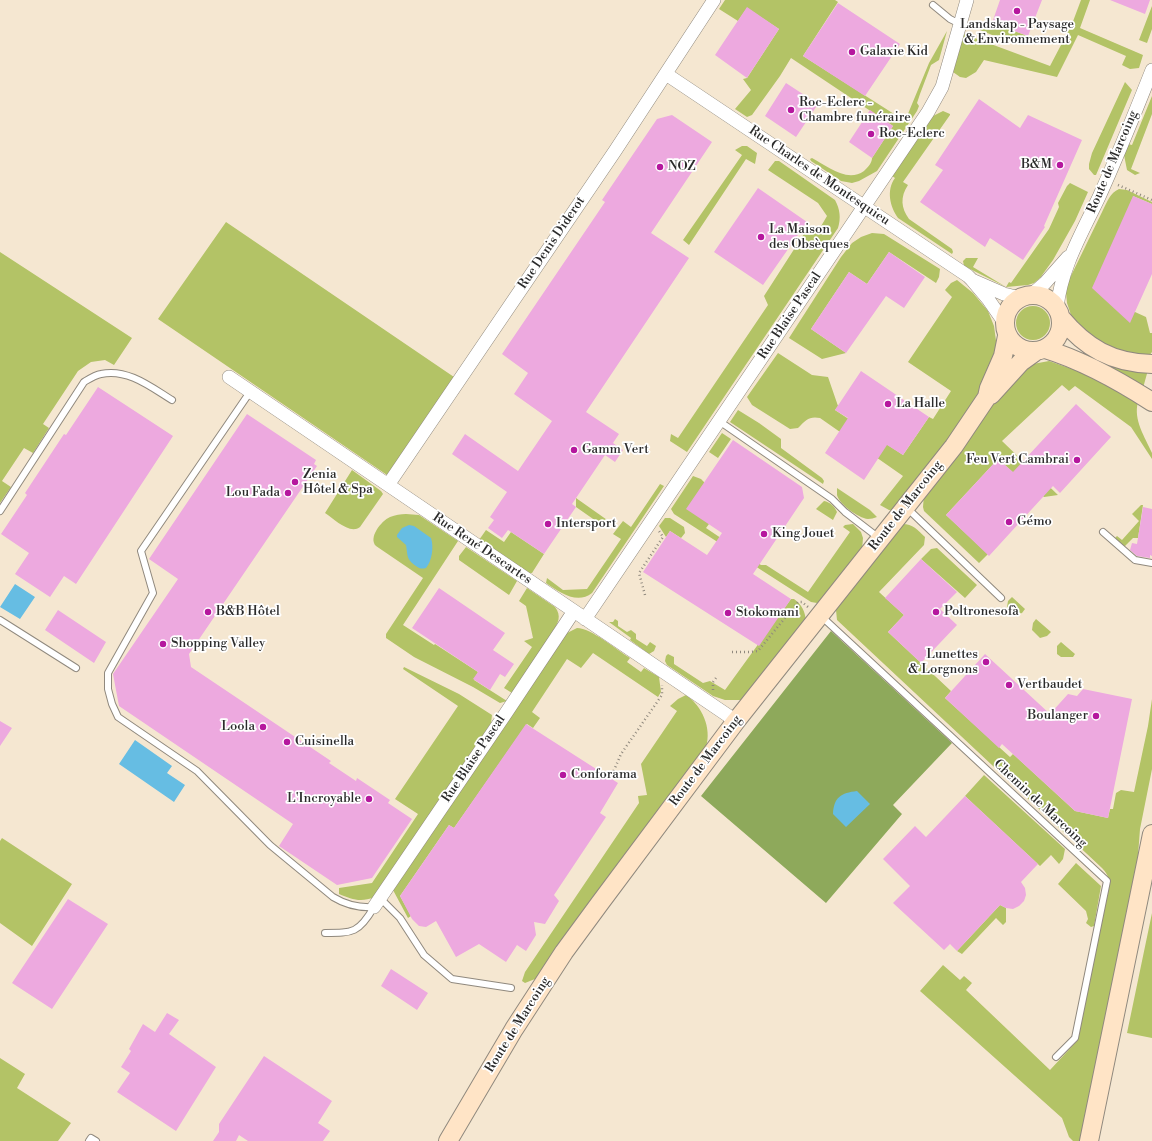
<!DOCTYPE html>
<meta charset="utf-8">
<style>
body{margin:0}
canvas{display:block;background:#f5e7d1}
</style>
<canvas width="1152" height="1141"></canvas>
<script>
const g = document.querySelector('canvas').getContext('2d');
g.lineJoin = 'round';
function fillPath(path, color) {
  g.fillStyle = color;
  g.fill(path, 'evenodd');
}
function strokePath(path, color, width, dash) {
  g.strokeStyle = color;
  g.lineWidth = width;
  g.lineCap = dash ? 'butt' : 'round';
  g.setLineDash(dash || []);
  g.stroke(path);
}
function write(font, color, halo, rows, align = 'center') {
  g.font = font + ' "Libre Bodoni",serif';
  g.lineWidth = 3.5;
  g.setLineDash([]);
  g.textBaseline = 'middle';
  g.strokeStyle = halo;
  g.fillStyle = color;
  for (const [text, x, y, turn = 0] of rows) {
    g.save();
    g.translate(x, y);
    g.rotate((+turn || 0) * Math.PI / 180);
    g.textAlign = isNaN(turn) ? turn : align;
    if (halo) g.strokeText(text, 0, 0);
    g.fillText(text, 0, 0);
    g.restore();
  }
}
const green = new Path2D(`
 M725,0H835L838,2L803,56L905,121L929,63L947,31L939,60L931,65L920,94L917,103L919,106L917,111L877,171L859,181L852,183L841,181L811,161L810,159L812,158C827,166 847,183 864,171C868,167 872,163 872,158L893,126L791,58L780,76L752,115L747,117L735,109L751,90L743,79L747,78L779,29L747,8L738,21L719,9Z
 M1081,0H1090L1080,28L1143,55L1139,68L1130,69L1122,65L1126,56L1078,35L1057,77L984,60L976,72L966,78L960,77L953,72L964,34L1050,66L1072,24Z
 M1152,6V29L1147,43L1139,40Z
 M992,23L1028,36L1021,43L1014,44L980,30L979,28Z
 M1125,82L1132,90L1096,175H1094L1089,169V164L1092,153Z
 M1152,96V114L1131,169L1140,173L1135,175L1127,170L1124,155L1128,144L1132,145Z
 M943,111L950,114V115L903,182L908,185C900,197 901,208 909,219L952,249L953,252L952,254L898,218C890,207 886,190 895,178L892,176L933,116Z
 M742,146H747L757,153L755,164L746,159L689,245L683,240L742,155L735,150Z
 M775,161H779L835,200C840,209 841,218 838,228L687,452L670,441L671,434L678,438L768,305L764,296L809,226L817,233L827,216L818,203L768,170Z
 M1070,183L1088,192L1075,221L1053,260L1040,278L1034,283L1028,285L1006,287L964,266L963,261L966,258H978L973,267L1006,287L1009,282L1011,283L1049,229L1059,207L1058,203L1067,186Z
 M1119,189L1127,190L1152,202V204L1133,196L1135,312L1146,317L1150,333H1152V352L1149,356L1124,353L1103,347L1086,334L1072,318L1067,303L1066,293L1067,284L1103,210C1107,202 1110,193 1119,189Z
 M226,222L454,377L387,475L158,319Z
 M872,233L884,234L940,269L939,277L936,283L889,252L867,284L849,272L811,329L846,353L822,359L789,338L841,257L852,243L861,237Z
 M0,252L132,338L114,365L105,360L91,362L78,371L43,424L49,428L33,453L24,448L2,481L11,487L0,503Z
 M957,280L973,293L988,311L994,326L997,348L980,396L952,438L894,511L889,510L880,505L903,476L820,418C809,416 806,420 798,428L790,429L752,405L747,397L778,353L812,375L828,377L838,406L835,410L903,455L929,417L933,419L951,391L908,362L952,297L945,290L951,283Z
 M1016 323a17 17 0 1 1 34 0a17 17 0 1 1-34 0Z
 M1090,352L1148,370L1143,388L1087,357Z
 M1049,361L1072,369L1073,366L1138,402C1133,420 1145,437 1152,453V459L1131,427L1075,386L1069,391L1062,385L1002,441L1058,495L1044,497L1037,491L1035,492L998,459L946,515L988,554L979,563L924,511L923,507L924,495L991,406L1014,379L1033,364Z
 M738,410L759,423L781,439V448L822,478L824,481L823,484L730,422Z
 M722,433L731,439L718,458L709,452Z
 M352,470L381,491L383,494L360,527C350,535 334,519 325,513Z
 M693,476L701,479L704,482L709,524L706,528L761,565H766L808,592L850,532L843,527L845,525L853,524L861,532L863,538L862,550L821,601L817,603L811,602L674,514L671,509Z
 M660,484L664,486L592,593C577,605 559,592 546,583L547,578L563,590L587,589L621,539L613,534L623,521L631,527Z
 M837,488L870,510L877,517C874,518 871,519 868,519C858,518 839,504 837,495C837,493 837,490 837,488Z
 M576,498L610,522L606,528L576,507Z
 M824,501C830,502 835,507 837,512L833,520L816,509Z
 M1141,505H1143L1138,538H1133L1124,547L1115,538L1117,536L1122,540L1139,521L1132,514Z
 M406,514L419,515L458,541L403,625L434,645L435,644L478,672L474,680L507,701L500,703L473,687L414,657L386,638V634L423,578L376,546C368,538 381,521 390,517C395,515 401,514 406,514Z
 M665,518H670L684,527L685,533L681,538L670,531L666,537L659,526Z
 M900,524C912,523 917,529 925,537L924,545L879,592L904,615L888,632L951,691L945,698L1010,757L1013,754L1075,811L1108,818L1110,809H1113L1116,793L1121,790L1134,792L1148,726L1152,699V769L1140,829L1137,869L1080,1141H1073L1069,1137L1062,1118L920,991L943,965L960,980L964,976L972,983L966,990L1050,1070L1077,1041L1108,893C1110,883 1110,876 1102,868L837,620L836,610L838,603Z
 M486,530L504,542L511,532L544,554L532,573H529L479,540Z
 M466,547L517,581L509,595L459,560V556Z
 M937,548L977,585L965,598L921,559L931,549Z
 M527,588L555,607C562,616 558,623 553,631L512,693L504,688L532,647L524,641L533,638L526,606L519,601Z
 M1012,597L1025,609L1022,613L1015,615L1007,607L1008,601Z
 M791,599H794C802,605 805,611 806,621L743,700H725L713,696L667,665L665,661L666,656L668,654L674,657V664L703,683L710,681L725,690Z
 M615,619L618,621V626L627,632L631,630L636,634V639L647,646L650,642L656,646L654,651L649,654L630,640L631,638L609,622H613Z
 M1036,619L1051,632L1047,636L1040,638L1032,630L1033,623Z
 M577,628C591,628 617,650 630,658L627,662L641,672L644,668L659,677L661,692L658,697L593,653L581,668L567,659L532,712L540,718L533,728L527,724L454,828L449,825L400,896L411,916L408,918L393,890L563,639L567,633Z
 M1061,642L1075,654L1073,657H1061L1057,654V646Z
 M404,667L459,694L492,715L491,723L374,897C361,903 351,899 339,894V888L372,883L418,814L395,799L458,706L403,669Z
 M686,695C702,706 712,728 706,747L540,974L535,979L525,983L522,981L525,972L639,803L638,796L647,795L641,764L677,711L670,706L678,699Z
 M984,775L1065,849L1063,859L1059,864L1051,855L1040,866L965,796Z
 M2,838L72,884L32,946L0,923V841Z
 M1076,863L1101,886L1094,926L1091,927L1086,923L1088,919L1086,911L1058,884Z
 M1000,905L1006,908V922L1003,925L996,918L962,954L957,951Z
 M1152,913V1038L1127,1033Z
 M0,1058L25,1074L17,1088L71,1123L58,1141H0Z`);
const forest = new Path2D(`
 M831,631L952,743L893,805L902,814L826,903L701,796Z`);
const water = new Path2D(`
 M409,525L414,526L431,538C434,547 432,561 426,568C422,569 420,569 416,566C406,559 408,556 406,545L397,537V535L402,528Z
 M15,584L35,597L20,619L0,607Z
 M135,740L172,766L167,773L185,785L174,802L119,764Z
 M857,791L870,804L846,827L833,814C834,797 841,793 857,791Z`);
const building = new Path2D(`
 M1000,0H1042L1028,36L992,23Z
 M1110,0H1150L1145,14Z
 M838,3L900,44L865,96L803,56Z
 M747,7L779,29L747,78L715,55Z
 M786,83L818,104L796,137L765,116Z
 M979,99L1020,128L1028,115L1082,140L1044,226L1045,227L1023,260L990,238L985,247L920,202L943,170L935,165Z
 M870,110L893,126L872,158L849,142Z
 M672,115L712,142L651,233L689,258L586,412L619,434L613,443L623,450L615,462L605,455L572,504L576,507L544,554L508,530L502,538L488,528L494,520L490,517L507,492L452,454L465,434L518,471L552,421L514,394L528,373L502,354L605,202L602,200L657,119Z
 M758,188L807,222L763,285L714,252Z
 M1133,196L1152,204V274L1130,323L1092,288Z
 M889,252L925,277L904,308L886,296L846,353L811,329L849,272L867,284Z
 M861,371L929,417L903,455L887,445L864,480L825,453L848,418L835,410Z
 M98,387L173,436L76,584L64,576L50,597L15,574L29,553L1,534L27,495L25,493L64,434L66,435Z
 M1076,404L1111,437L1060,493L1053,486L989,556L946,515L998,459L1013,472Z
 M247,414L316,460L314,464L317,466L189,654L191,667L331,761L329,763L356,781L357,778L390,800L388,803L412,819L372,878L337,885L279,846L293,824L119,706L113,674L178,579L149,559Z
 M733,440L802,487L804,498L753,574L791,599L759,646L643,572L670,531L707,555L722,533L686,509Z
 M1143,507L1152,509V556L1150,555V558L1137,556L1130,550L1132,543L1137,544Z
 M921,559L957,592L940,609L957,625L921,663L888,632L904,615L885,598Z
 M439,588L505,633L493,650L514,664L505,677L500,674L490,690L473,679L478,672L412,628Z
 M58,610L106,642L94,663L45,630Z
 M985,654L1050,714L1068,694L1077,696L1083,689L1132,699L1108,818L1075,811L1002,744L999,748L945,698Z
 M0,721L12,728L0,746Z
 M526,724L618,783L600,813L606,817L554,895L559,901L545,924L534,922L536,935L526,951L517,945L506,962L479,944L456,957L436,921L426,927L419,926L412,919L400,896L449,825L454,828Z
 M965,796L1038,864L1021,882L1025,888L1026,895L1024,901L1019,906L1013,909L1006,908L1000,905L957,951L950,944L944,950L893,903L910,886L883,859L915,826L926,837Z
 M68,899L108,924L52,1009L12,983Z
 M391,969L428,993L417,1010L381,986Z
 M167,1013L179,1020L169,1034L216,1067L176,1131L117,1092L130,1073L121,1067L131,1051L129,1049L143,1024L155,1032Z
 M264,1056L332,1101L318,1123L330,1131L323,1141H248L239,1135L236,1141H213L219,1132V1124Z`);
const path = new Path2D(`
 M1118,185L1152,200
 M645,595L639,573L663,537L659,531
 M732,652H750L758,651L798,602H802L808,607
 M713,690V682L716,678
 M610,778L615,768L621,754L662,695V685`);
const lane = new Path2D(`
 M933,5L950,19L960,24
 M250,392L141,551L153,593L108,673V689L112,704L118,717L197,771L270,845L333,897C346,905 358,908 374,907
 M719,421L832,499L845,512L879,538
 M907,508L1001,598
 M0,511L84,382C89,379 95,375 101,374C127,368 151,387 172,400
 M1103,532L1135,560L1152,563
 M821,616L1107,881L1075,1038L1056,1057
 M0,620L76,668
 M380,898L400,918L424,955L452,979L511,988
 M325,933C353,933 359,933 374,907
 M89,1141L91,1138L96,1141`);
const street = new Path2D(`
 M666,74L968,276L972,280L988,299L1004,322
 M974,281L1004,294L1020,298
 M1031,295L1045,283L1068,257
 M1057,308C1061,268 1082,233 1099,197C1118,155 1135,113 1152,70
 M229,377L736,721
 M388,485L615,151L714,0
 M585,619L928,112L942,87L967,0
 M374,907L506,713L574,611`);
const secondary = new Path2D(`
 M1005 323a28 28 0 1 1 56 0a28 28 0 1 1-56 0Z
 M1061,318C1086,348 1112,363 1152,364
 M1045,349C1084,361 1118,380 1152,402
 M991,395L1021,362L1035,352
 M448,1141L514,1029L564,952L600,903L736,721L954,446L987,397L989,388L1003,356L1007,336
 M1089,1141L1152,834`);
const markers = [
 [1017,11,4,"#b5179e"],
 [852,52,4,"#b5179e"],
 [791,110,4,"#b5179e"],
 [871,134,4,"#b5179e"],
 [1060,165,4,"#b5179e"],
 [660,167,4,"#b5179e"],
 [761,237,4,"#b5179e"],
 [888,404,4,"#b5179e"],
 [574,450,4,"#b5179e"],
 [1077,460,4,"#b5179e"],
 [295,482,4,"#b5179e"],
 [288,493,4,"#b5179e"],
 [1009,522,4,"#b5179e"],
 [548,524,4,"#b5179e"],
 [764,534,4,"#b5179e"],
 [208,612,4,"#b5179e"],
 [936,612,4,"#b5179e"],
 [728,613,4,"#b5179e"],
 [163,644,4,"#b5179e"],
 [986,662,4,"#b5179e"],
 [1009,685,4,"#b5179e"],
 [1096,716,4,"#b5179e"],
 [263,727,4,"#b5179e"],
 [287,742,4,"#b5179e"],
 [563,775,4,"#b5179e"],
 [369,799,4,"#b5179e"]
];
const poiNames = [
 ["Landskap - Paysage",1017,25,"center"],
 ["& Environnement",1017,40,"center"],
 ["Galaxie Kid",860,52],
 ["Roc-Eclerc -",799,103],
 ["Chambre funéraire",799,118],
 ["Roc-Eclerc",879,134],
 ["B&M",1052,165,"right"],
 ["NOZ",668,167],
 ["La Maison",769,230],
 ["des Obsèques",769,245],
 ["La Halle",896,404],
 ["Gamm Vert",582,450],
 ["Feu Vert Cambrai",1069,460,"right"],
 ["Zenia",303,475],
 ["Hôtel & Spa",303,490],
 ["Lou Fada",280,493,"right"],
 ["Gémo",1017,522],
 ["Intersport",556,524],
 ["King Jouet",772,534],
 ["B&B Hôtel",216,612],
 ["Poltronesofà",944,612],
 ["Stokomani",736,613],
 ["Shopping Valley",171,644],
 ["Lunettes",978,655,"right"],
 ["& Lorgnons",978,670,"right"],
 ["Vertbaudet",1017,685],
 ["Boulanger",1088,716,"right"],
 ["Loola",255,727,"right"],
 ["Cuisinella",295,742],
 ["Conforama",571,775],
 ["L'Incroyable",361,799,"right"]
];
const streetNames = [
 ["Route de Marcoing",1113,162,-67],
 ["Rue Charles de Montesquieu",819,176,34],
 ["Rue Denis Diderot",552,243,-56],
 ["Rue Blaise Pascal",790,316,-56],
 ["Route de Marcoing",906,506,-52],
 ["Rue René Descartes",482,549,34],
 ["Rue Blaise Pascal",474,759,-56],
 ["Route de Marcoing",706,761,-53],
 ["Chemin de Marcoing",1040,804,43],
 ["Route de Marcoing",518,1025,-58]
];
fillPath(green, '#b3c366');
fillPath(forest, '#8ea95b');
fillPath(water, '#66bde3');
fillPath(building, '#eda9df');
strokePath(lane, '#90897e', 8);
strokePath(street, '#90897e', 14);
strokePath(secondary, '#90897e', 20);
strokePath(path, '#90897e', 2.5, [1, 3]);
strokePath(lane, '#fff', 6);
strokePath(street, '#fff', 13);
strokePath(secondary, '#ffe4c6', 18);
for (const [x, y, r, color] of markers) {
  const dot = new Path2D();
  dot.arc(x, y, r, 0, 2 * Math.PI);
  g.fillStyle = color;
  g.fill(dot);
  strokePath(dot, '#fff', 1.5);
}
write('13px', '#2b2b2b', '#fff', poiNames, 'left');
write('13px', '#2b2b2b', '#fff', streetNames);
</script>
